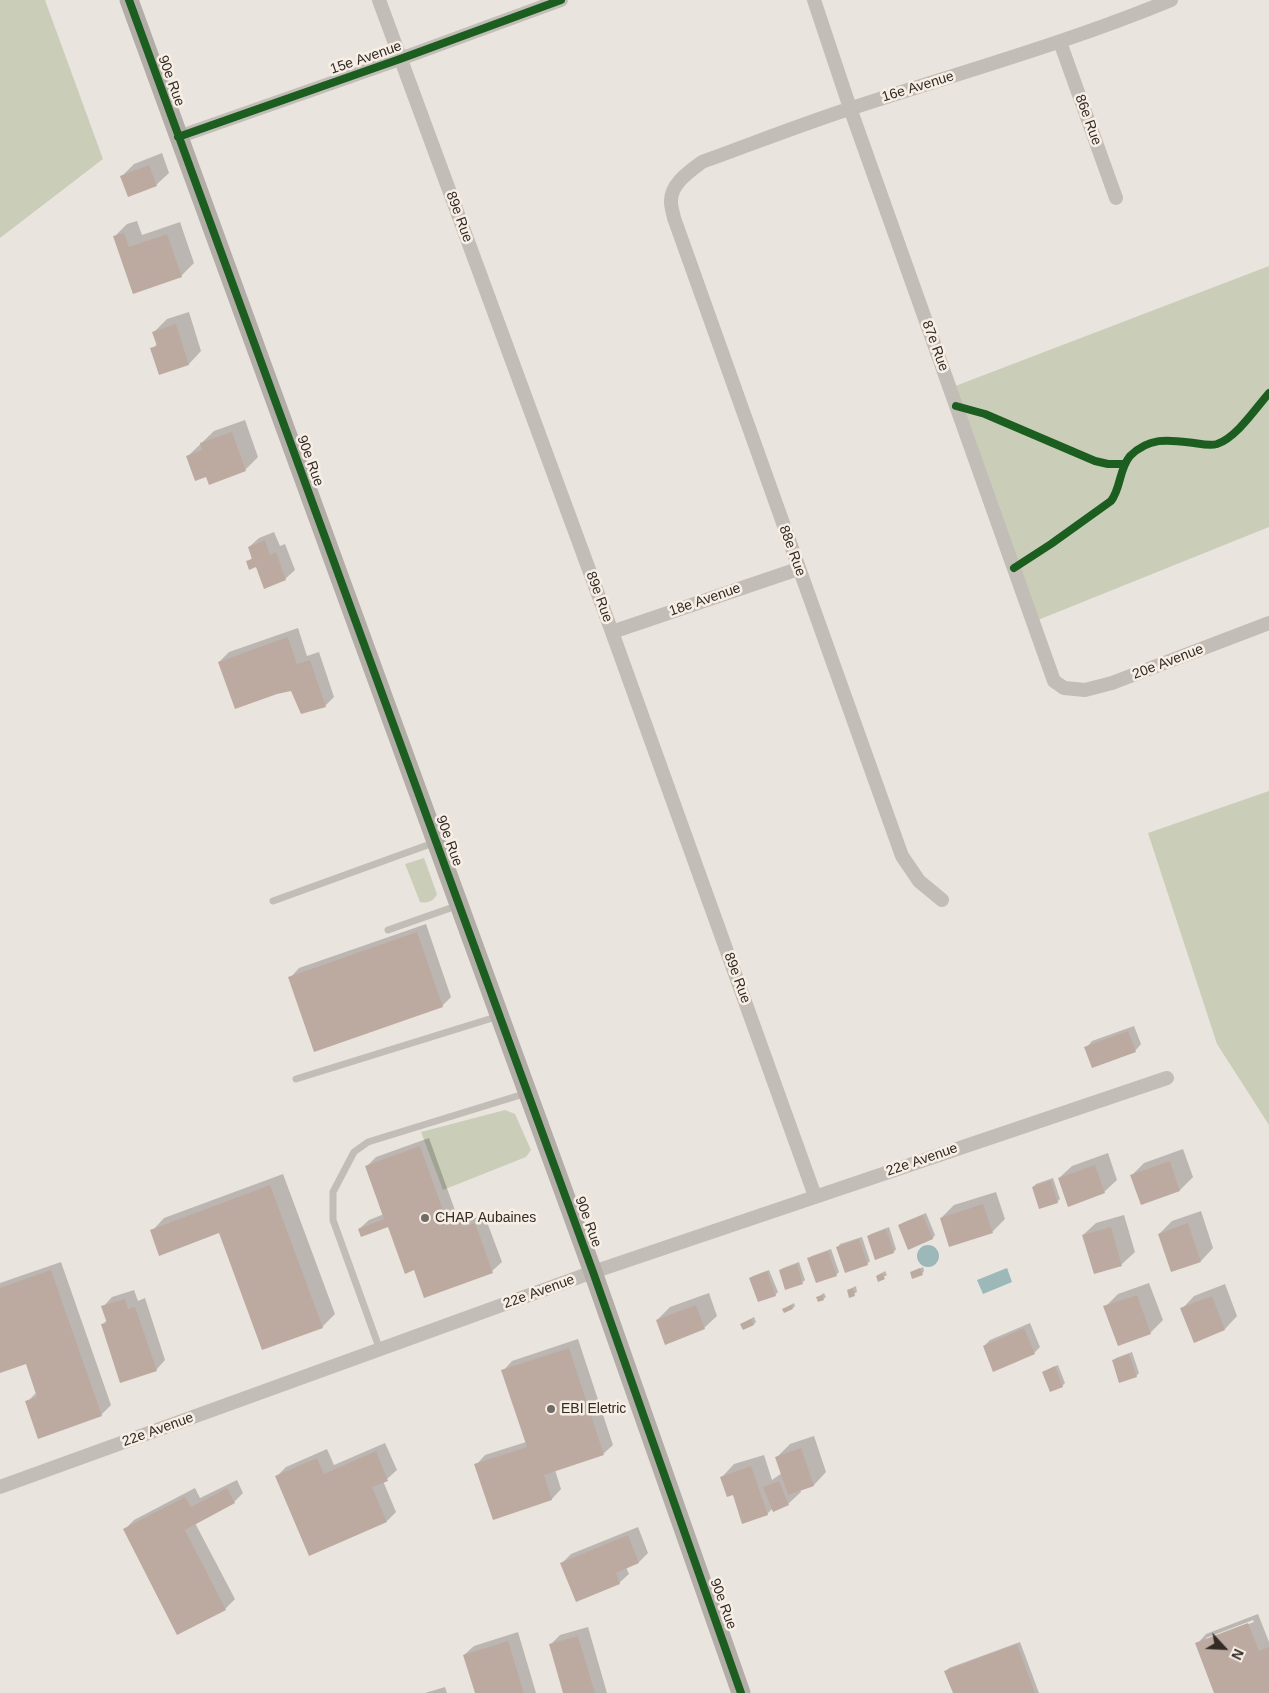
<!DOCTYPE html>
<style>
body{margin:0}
#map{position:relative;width:1269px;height:1693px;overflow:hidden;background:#eae4de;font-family:Helvetica,sans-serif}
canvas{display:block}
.north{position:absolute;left:1199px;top:1623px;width:50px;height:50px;-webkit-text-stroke:4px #f7efe5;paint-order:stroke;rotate:115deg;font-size:14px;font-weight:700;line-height:20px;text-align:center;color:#322b26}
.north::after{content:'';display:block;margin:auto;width:18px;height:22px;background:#322b26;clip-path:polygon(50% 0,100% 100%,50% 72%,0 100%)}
</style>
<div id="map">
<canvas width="1269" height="1693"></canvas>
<div class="north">N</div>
</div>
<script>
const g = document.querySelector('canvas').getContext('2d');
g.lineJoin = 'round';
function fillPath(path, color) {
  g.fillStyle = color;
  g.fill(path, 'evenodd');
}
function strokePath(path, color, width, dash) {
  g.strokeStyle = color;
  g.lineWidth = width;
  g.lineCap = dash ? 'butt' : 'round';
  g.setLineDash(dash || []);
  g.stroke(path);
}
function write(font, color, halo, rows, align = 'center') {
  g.font = font + ' Helvetica,sans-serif';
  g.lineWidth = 5;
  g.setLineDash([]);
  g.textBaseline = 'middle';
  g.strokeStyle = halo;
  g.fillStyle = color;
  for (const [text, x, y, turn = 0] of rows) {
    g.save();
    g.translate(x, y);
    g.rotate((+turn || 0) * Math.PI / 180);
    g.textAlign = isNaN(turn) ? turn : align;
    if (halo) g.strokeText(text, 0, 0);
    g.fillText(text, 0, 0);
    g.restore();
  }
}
const green = new Path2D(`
 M0,0H45L103,159L0,238Z
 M1269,266V527L1033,622L950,388Z
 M1269,791V1125L1217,1044L1148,833Z
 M424,858L437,894C434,901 427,904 420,902L405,864Z
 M505,1110L515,1114L531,1150L526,1157L443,1190L421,1132Z`);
const water = new Path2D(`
 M917 1256a11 11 0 1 1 22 0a11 11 0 1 1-22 0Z
 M1007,1268L1012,1282L983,1294L977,1280Z`);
const shadow = new Path2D(`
 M162,153L169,173L156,185L122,176L134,164Z
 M137,221L142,235L180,222L194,263L181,276L133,293L114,237L127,224Z
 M189,312L201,351L189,364L160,373L152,349L158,343L154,332L167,319Z
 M245,420L258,457L245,470L188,456L214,431Z
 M274,532L280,546L285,544L295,570L285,579L248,562L253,557L249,547L259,538Z
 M298,628L307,656L319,652L334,697L325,706L292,690L219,662L229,652Z
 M426,924L451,997L442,1006L290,978L299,968Z
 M1134,1026L1141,1044L1135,1051L1086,1048L1092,1041Z
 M429,1138L457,1216L470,1211L473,1219L484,1214L502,1262L492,1271L415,1268L389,1226L359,1229L369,1220L384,1214L366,1167L376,1157Z
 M1183,1149L1193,1177L1180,1190L1141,1203L1132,1175L1144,1163Z
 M1108,1153L1117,1180L1104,1192L1059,1178L1072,1166Z
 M283,1174L335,1314L322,1327L220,1232L152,1231L164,1218Z
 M1053,1178L1060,1199L1057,1202L1033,1187L1036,1184Z
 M996,1192L1005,1219L992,1232L941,1218L954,1205Z
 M1201,1211L1213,1248L1201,1261L1172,1271L1159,1234L1172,1221Z
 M926,1213L935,1235L933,1238L909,1248L899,1226L902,1223Z
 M1124,1215L1135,1252L1122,1264L1094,1273L1083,1235L1096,1223Z
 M889,1227L896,1249L894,1252L868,1236L871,1234Z
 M862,1237L870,1261L867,1264L838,1247L840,1244Z
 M831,1249L839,1272L836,1275L809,1258L812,1256Z
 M61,1262L111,1405L101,1415L27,1402L37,1392L26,1363L0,1372V1283Z
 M799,1262L805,1280L803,1282L780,1270L783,1268Z
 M923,1267L924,1271L922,1274L911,1273Z
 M769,1270L778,1292L775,1295L750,1278L753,1276Z
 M885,1271L887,1275L879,1280L877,1276Z
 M1149,1283L1163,1320L1150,1333L1105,1307L1118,1294Z
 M1225,1284L1237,1316L1225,1329L1194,1341L1182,1309L1194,1296Z
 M856,1286L857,1292L850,1296L848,1290Z
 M134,1290L138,1301L145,1298L165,1360L156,1370L102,1325L107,1320L103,1307L112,1297Z
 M709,1293L717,1316L704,1328L657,1320L670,1307Z
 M824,1293L826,1297L823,1299L818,1297Z
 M794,1303L795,1306L793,1308L783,1309Z
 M754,1317L756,1322L754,1324H741Z
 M1030,1323L1040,1347L1034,1353L984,1346L990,1340Z
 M578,1339L613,1445L603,1454L555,1470L561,1489L552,1499L493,1518L476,1465L485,1455L526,1442L503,1371L512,1361Z
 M1132,1352L1139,1373L1136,1376L1113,1361L1116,1358Z
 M1058,1365L1065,1383L1062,1386L1043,1372Z
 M814,1436L826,1472L814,1485L800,1489L801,1492L788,1504L773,1508L767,1514L734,1494L722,1477L734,1464L764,1455L772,1480L782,1473L777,1457L790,1444Z
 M385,1443L397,1470L387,1479L383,1481L396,1512L387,1521L277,1476L286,1467L327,1449L334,1465Z
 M237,1480L243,1493L234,1502L195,1523L235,1599L225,1609L125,1529L134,1520L195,1488L200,1498Z
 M638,1527L648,1553L639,1562L626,1567L629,1574L619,1583L562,1563L571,1554Z
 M1258,1614L1269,1642V1693H1215L1197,1644L1206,1634ZM1253,1620L1254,1622L1206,1640V1638Z
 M588,1627L607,1693H565L550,1645L560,1635Z
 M518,1632L536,1693H476L464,1655L474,1646Z
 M1020,1642L1039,1693H954L946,1671L949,1668Z
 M445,1687L447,1693H425Z`);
const building = new Path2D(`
 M149,165L157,186L128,197L120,176Z
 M124,233L129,247L167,234L182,277L133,294L113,236Z
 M176,324L189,365L159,375L150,348L157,346L152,332Z
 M232,432L246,471L209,485L206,477L195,481L186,456L202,450L200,443Z
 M265,540L270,555L276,552L286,580L264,589L256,567L249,570L246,561L252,559L248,547Z
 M288,637L297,664L310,660L326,707L301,714L291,691L277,694L235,709L218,662Z
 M417,932L443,1007L314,1052L288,977Z
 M1128,1031L1136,1052L1092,1068L1084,1047Z
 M420,1146L448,1224L461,1220L463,1227L475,1223L493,1273L424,1298L414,1270L405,1274L388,1227L361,1237L358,1229L384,1219L365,1166Z
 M1170,1161L1180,1191L1141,1205L1130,1175Z
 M1095,1165L1105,1193L1068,1207L1058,1178Z
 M1051,1180L1058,1203L1039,1209L1032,1187Z
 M270,1185L323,1328L262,1350L219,1233L159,1256L150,1230Z
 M983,1204L993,1233L949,1247L940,1218Z
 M923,1215L933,1239L908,1250L898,1225Z
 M1188,1223L1201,1262L1171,1272L1158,1234Z
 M1111,1227L1122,1266L1094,1274L1082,1235Z
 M886,1229L894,1253L875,1260L867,1236Z
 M859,1239L868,1265L845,1273L836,1247Z
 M828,1251L837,1276L816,1283L807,1258Z
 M797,1264L803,1284L785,1290L779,1270Z
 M920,1268L923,1275L912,1279L910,1272Z
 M51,1270L102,1416L38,1439L25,1401L37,1397L26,1364L0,1373V1288Z
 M767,1271L776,1296L758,1302L749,1278Z
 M882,1273L885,1279L878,1282L876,1276Z
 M853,1288L855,1296L849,1298L847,1290Z
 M822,1295L824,1300L818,1302L816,1297Z
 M1137,1295L1151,1334L1118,1346L1103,1306Z
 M1212,1296L1225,1330L1194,1343L1180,1308Z
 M125,1299L128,1309L135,1307L157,1371L120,1383L101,1324L107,1323L101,1306Z
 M696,1305L705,1329L665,1345L656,1320Z
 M791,1305L793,1309L784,1313L782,1309Z
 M751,1319L754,1325L743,1330L740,1324Z
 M1024,1328L1035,1354L993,1372L983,1346Z
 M569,1348L604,1455L544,1475L552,1500L493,1520L474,1464L527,1447L501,1370Z
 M1129,1354L1137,1377L1119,1383L1112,1360Z
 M1055,1366L1063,1387L1050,1392L1042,1372Z
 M801,1448L814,1486L788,1495L775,1457Z
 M376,1451L388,1481L372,1487L387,1522L309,1556L275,1476L317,1458L324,1474Z
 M751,1466L768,1515L742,1524L733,1495L727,1497L720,1477Z
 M779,1481L789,1505L773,1512L763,1487Z
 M227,1488L235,1503L185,1530L226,1610L177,1635L123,1529L185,1497L191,1507Z
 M628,1535L639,1563L616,1573L620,1584L576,1602L560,1563Z
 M1248,1623L1259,1651L1269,1647V1693H1214L1195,1643Z
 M578,1636L595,1693H563L549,1644Z
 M508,1641L524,1693H475L463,1655Z
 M1017,1644L1035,1693H953L944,1671Z`);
const lane = new Path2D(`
 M273,901L436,842
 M388,930L459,905
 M296,1079L499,1016
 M380,1350L333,1220V1192L354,1152L368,1142L527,1093`);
const street = new Path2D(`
 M379,0L612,632L815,1196
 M814,0L850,108L1054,681L1064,688L1085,690L1112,683L1269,623
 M1060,42L1116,198
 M178,137L400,59L561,0
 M612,632L798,569
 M942,900L919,881L902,856L674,218C673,213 671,207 671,202C670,184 690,171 702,162C752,144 802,124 852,108C959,73 1067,43 1171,0
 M0,1487L593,1272L1167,1078`);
const secondary = new Path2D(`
 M129,0L593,1272L741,1693`);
const cycleway = new Path2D(`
 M129,0L593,1272L741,1693
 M178,137L400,59L561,0
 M956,406L985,414L1095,461L1108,464H1124
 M1014,568L1051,544L1111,501C1121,488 1119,469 1130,456C1150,436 1170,440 1194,443C1201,444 1210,446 1217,444C1236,438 1256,408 1269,393`);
const markers = [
 [425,1218,5,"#726c66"],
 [551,1409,5,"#726c66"]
];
const streetNames = [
 ["15e Avenue",366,58,-19],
 ["90e Rue",171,81,70],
 ["16e Avenue",918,87,-17],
 ["86e Rue",1088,120,70],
 ["89e Rue",459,217,70],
 ["87e Rue",935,346,70],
 ["90e Rue",310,461,70],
 ["88e Rue",792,551,70],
 ["89e Rue",599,597,70],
 ["18e Avenue",705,600,-19],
 ["20e Avenue",1168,662,-21],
 ["90e Rue",449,841,70],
 ["89e Rue",737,978,70],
 ["22e Avenue",922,1160,-19],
 ["90e Rue",588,1222,70],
 ["22e Avenue",539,1292,-20],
 ["22e Avenue",158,1430,-20],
 ["90e Rue",723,1604,70]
];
const poiNames = [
 ["CHAP Aubaines",435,1218],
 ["EBI Eletric",561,1409]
];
fillPath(green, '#caceb9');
fillPath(water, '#9cb8b9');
fillPath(shadow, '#0003');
fillPath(building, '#bcaaa1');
strokePath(lane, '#c2bdb7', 7);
strokePath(street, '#c2bdb7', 14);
strokePath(secondary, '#b3ada8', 19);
strokePath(cycleway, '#1b5e20', 8);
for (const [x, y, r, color] of markers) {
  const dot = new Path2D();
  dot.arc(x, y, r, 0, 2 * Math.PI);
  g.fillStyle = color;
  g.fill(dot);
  strokePath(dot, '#f7efe5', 2);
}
write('14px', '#322b26', '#f7efe5', streetNames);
write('14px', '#322b26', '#f7efe5', poiNames, 'left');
</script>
